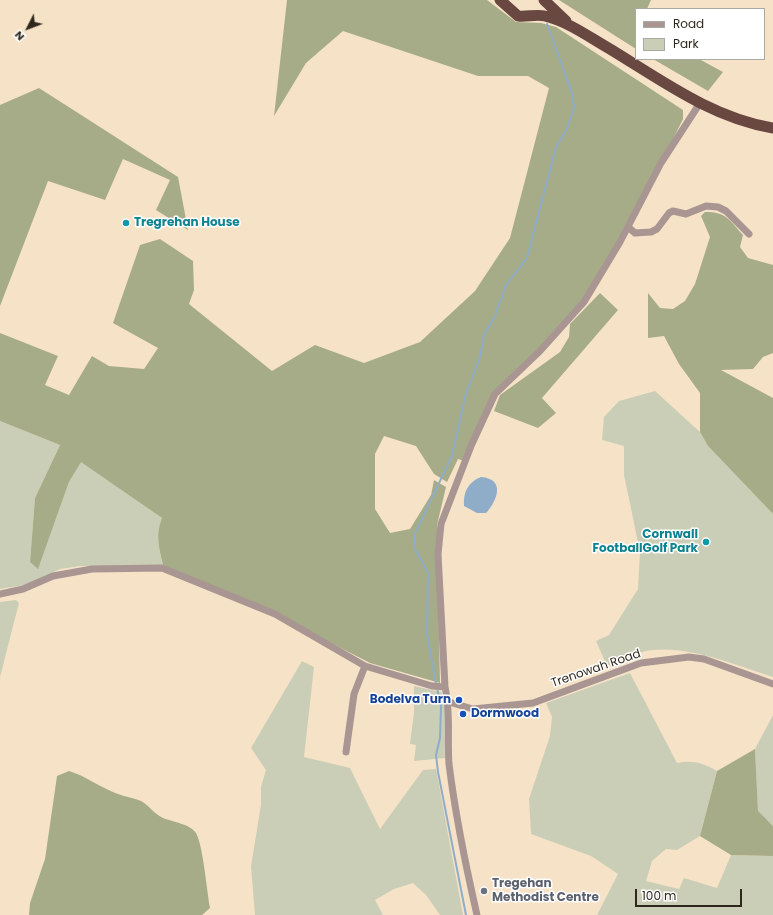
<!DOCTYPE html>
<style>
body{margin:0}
#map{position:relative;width:773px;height:915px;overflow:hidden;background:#f6e3c7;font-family:Poppins,sans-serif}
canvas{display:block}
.legend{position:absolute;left:635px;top:8px;width:130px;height:52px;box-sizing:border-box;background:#fff;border:1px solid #aba9a4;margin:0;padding:5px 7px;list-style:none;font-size:12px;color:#2e271c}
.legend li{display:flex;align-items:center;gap:8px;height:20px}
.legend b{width:20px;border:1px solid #aba9a4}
.north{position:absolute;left:8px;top:8px;width:40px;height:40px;-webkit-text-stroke:3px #fff;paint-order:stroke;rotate:228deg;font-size:11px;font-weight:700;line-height:16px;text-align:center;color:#2e271c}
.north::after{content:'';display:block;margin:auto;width:14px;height:18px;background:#2e271c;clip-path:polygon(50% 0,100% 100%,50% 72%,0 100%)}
.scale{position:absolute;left:635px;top:889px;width:107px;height:18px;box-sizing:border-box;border:2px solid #2e271c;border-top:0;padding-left:5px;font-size:12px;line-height:14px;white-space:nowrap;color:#2e271c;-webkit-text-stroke:3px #fff;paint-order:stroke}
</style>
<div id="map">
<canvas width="773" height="915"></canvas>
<ul class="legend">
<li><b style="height:5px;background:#a99692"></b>Road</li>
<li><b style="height:11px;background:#caceb6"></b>Park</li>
</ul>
<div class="north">N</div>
<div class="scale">100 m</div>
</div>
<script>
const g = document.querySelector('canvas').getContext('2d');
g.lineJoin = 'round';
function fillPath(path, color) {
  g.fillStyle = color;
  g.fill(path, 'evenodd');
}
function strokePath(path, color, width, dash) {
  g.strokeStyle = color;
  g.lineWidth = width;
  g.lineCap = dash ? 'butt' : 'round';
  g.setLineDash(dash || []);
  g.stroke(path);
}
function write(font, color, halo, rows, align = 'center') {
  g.font = font + ' Poppins,sans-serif';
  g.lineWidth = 3;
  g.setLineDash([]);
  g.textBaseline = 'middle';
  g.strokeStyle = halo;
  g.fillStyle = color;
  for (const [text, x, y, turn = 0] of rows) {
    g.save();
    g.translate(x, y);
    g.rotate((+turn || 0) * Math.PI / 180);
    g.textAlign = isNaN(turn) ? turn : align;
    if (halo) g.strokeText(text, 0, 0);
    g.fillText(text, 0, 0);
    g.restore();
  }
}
const green = new Path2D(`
 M655,391L700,432L708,446L773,514V677C735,665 682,642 642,652C630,655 618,661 607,666L596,641L609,635L638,589L640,552L624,475V446L602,440L604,417L619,401Z
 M0,421L60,445L35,498L30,562L38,568L69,482L81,461L162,518C155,535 159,548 163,566H80L60,569L30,584L0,589Z
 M16,600L19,603L0,677V602Z
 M302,661L314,667L304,757L350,768L380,829L423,770L436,769L463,915H440L426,895L413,883L394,889L375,900L383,915H255L251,866L261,805V787L266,770L251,748Z
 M630,673L677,763C693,760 703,763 717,771L700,836L677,850L666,849L652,861L646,881L679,889L684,878L717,888L731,855L773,856V915H597L618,874L591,856L531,834L529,799L550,736L552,717L546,703Z
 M414,686L441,692C448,699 444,745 445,758L414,761L416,745L410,744L414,712Z
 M773,715V826L758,812L755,749Z`);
const forest = new Path2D(`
 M287,0H487L516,22L541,23L556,27L683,110V119L661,163L584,302L495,394L464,461L458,459L447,482L434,474L416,446L384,436L375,454V509L390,533L410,529L431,495L434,480L446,487L437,525L440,683L370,663L275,614L163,565C159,548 155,534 162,518L81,462L69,482L38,569L30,562L35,498L60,445L0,421V333L58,356L45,385L69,395L92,356L109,366L144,369L158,348L113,323L140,245L160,239L193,261L194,290L189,304L272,371L315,345L364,363L420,342L475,291L510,238L549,88L528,76H478L343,31L306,63L274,116Z
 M559,0H651L647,9H636V49Z
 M653,59H699L723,72L708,91Z
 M39,88L178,177L188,230L156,210L170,180L123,159L105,200L48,181L0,306V105Z
 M705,212C727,212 729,220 743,235L740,247L748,258L773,265V353L763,357L753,369L721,370L773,398V514L708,446L700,432V393L679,364L664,336L648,338V293L660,308L673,309L685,301L695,284L710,237L701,216Z
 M600,293L618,310L542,398L556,413L538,428L494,411L500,395L560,352L569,337L570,324Z
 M755,749L758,811L773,826V856L731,855L700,836L717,771Z
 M69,771C86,776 101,788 118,794C126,797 134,798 141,801C150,806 154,814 163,818C173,822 190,824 196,833C203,845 207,892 210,908L202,915H29L30,903L45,859L57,776Z`);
const water = new Path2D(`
 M481,477C506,479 497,501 486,513H477L464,506C463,492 468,482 481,477Z`);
const stream = new Path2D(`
 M436,684L427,635L428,573L415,549V533L452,456L466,393L480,357L484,335L495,316L506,285L527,258L556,147L567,129L574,107L572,93L547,24
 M437,688L441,706L440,738L436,755L438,772L466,915`);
const minor = new Path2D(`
 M628,227L635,233L651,232L657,229L669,213L673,211L686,214L706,206L718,207L726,211L749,234
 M0,594L23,589L53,576L92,569L162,568L275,614L365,666L432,686L445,687
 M449,702L473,709L533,703L641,663L689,657L704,659L773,684
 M346,752L354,694L365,666
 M477,915C466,867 455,812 449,764C447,738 451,712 445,687L438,554L441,524L471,446L495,394L540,351L584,302L620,242L661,163L700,103`);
const trunk = new Path2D(`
 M500,0L518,16C527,17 536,14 545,16C569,22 589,37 610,49C661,80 712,118 773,128
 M544,0L566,21`);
const markers = [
 [126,223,4,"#0f9aa8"],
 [706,542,4,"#0f9aa8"],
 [459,700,4,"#1a4fb4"],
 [463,714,4,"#1a4fb4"],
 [484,891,4,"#6b7280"]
];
const cultureNames = [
 ["Tregrehan House",134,223],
 ["Cornwall",698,535,"right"],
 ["FootballGolf Park",698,549,"right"]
];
const streetNames = [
 ["Trenowah Road",596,669,-19]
];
const transitNames = [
 ["Bodelva Turn",451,700],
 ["Dormwood",471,714,"left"]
];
const worshipNames = [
 ["Tregehan",492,884],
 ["Methodist Centre",492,898]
];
fillPath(green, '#caceb6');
fillPath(forest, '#a6ac87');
fillPath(water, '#8fadc8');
strokePath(stream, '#8fadc8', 2);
strokePath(minor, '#a99692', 7);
strokePath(trunk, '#6a4842', 11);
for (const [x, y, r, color] of markers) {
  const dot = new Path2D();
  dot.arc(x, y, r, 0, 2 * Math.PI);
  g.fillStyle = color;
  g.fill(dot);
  strokePath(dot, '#fff', 1.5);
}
write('bold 12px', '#0d838f', '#fff', cultureNames, 'left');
write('12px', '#2e271c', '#fff', streetNames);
write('bold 12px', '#164399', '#fff', transitNames, 'right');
write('bold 12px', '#5b616d', '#fff', worshipNames, 'left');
</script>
